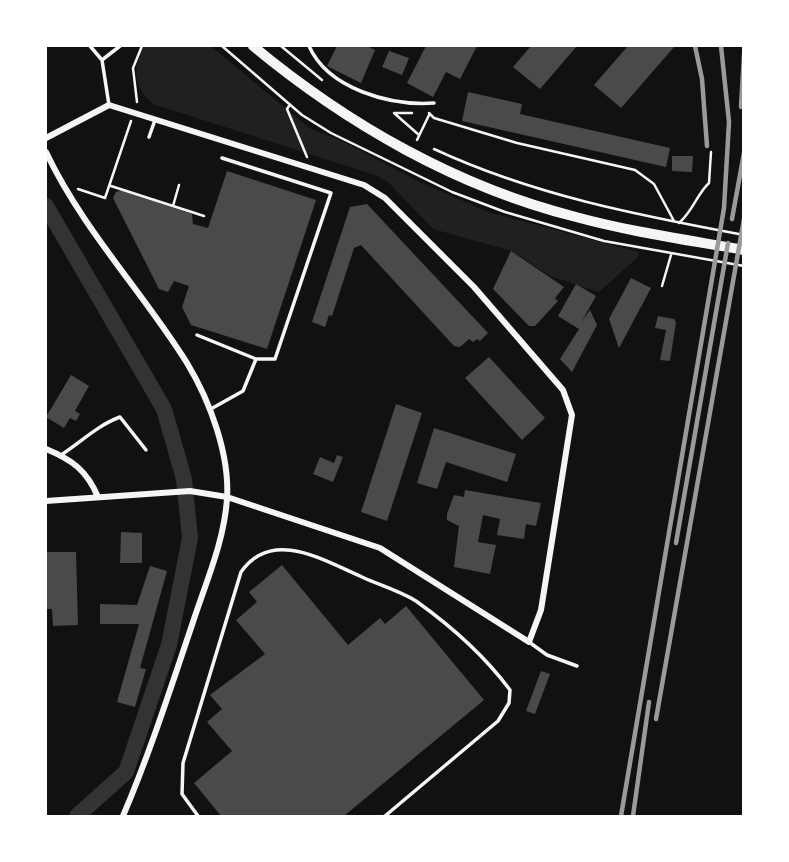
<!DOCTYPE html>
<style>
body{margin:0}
#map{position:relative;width:789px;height:862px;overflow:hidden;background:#111;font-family:Lato,sans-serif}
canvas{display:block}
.frame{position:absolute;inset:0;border:47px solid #fff;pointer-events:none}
</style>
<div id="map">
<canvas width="789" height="862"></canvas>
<div class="frame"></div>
</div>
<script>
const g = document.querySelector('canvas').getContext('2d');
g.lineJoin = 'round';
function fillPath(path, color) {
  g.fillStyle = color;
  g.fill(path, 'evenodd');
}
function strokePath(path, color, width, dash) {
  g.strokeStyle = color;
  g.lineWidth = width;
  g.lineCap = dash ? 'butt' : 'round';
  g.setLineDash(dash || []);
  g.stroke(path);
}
const green = new Path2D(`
 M144,46H211L309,128L342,141L418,181L488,212L639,252L637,258L599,292L550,276L512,251L433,229L388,182L375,175L153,104C133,85 132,69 144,46Z`);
const canal = new Path2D(`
 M46,206L164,409L184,479L190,538L169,645L126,772L77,816`);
const building = new Path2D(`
 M337,46H367L375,50L361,83L327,66Z
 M426,46H477L460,79L446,72L433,97L407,83Z
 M531,46H577L540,89L513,67Z
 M628,46H675L621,108L594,85Z
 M389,51L409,58L402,75L382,67Z
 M468,92L522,104L520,114L670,148L666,167L462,121Z
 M672,156H693L692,172L672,171Z
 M227,171L316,200L267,349L191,325L182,307L189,286L174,281L168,292L159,289L113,198L116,192L122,190L192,214L193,224L208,228Z
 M367,204L488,333L480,341L477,339L473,342L469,339L460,347L454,346L361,245L354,248L332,316L329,315L325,327L312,322L350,207Z
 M511,251L564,287L555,298L558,301L535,326H529L493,289Z
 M631,278L651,288L619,348L609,319Z
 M576,284L596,296L582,321L590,310L597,325L572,372L560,359L579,329L558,316Z
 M658,316L674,319L676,322L670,361L660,360L666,330L655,328Z
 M489,357L545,418L522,440L465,378Z
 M71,375L89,386L75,411L80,414L76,421L70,418L64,428L46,417Z
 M396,404L422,413L387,521L361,512Z
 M434,428L516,454L507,482L446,462L437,489L417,483Z
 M337,455L343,457L333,482L313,474L320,457L334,463Z
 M465,490L541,503L536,526L526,524L524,539L497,535L500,519L483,515L478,542L496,545L490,574L454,567L459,526L447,520V514L454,495L464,497Z
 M121,532L142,533V563H120Z
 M46,552H76L78,625L53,626L52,609H46Z
 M282,565L348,645L380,618L385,624L406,606L484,700L344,816H221L194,783L232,751L207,722L222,709L210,695L265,654L236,620L257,602L249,592Z
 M150,566L167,571L140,668L146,669L135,707L117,702L139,624H100V604L137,605Z
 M541,671L550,674L535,714L526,711Z`);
const path = new Path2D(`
 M222,46L302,115L331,133L452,192L505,212L604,241L744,266
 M281,46L322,80
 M137,102L133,68L142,46
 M289,106L287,109L307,157
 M412,113H394L419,135
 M429,113L434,118L517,143L635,170L654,184L674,221
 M417,140L429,115
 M434,149C533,195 637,215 744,235
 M111,186L173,206L179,185
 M78,189L105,198L131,121
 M173,206L204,216
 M679,223C693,211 697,194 709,183L711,152
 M662,286L671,255`);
const service = new Path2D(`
 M90,46L102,60L109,105
 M309,46C328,89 390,106 434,103
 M102,60L120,46
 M149,137L155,120
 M222,158L331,193L275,359H256
 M197,335L256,359L243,391L209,410
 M61,455C81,442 98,425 120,417L146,450
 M529,642L547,655L577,666
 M198,816L182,794L183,763L241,572C272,528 323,560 362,577C379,585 400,591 416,601C451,626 484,655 510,690L509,703L498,721L385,816`);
const minor = new Path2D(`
 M46,138L109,105L364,185L385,198L474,287L563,390L572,415L541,610L529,642L380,548L227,497L190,491L46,501
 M46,152C83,230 142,291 187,363C210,401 230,455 227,499C224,542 206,582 193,622C171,687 150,753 123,816
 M46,449C73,460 87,471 98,497`);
const primary = new Path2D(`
 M253,46C347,124 457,187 576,217C631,232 688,240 744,250`);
const rail = new Path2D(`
 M695,46L702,79L707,146
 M741,107L744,55
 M732,219L744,153
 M676,543L728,243
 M656,719L744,219
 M621,816L724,208L729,122L721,46
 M633,816L649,702`);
fillPath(green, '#202020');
strokePath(canal, '#333', 16);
fillPath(building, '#4a4a4a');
strokePath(path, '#f5f5f5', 2.5);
strokePath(service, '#f5f5f5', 3.5);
strokePath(minor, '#f5f5f5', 6);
strokePath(primary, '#f5f5f5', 10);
strokePath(rail, '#9a9a9a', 4.5);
</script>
